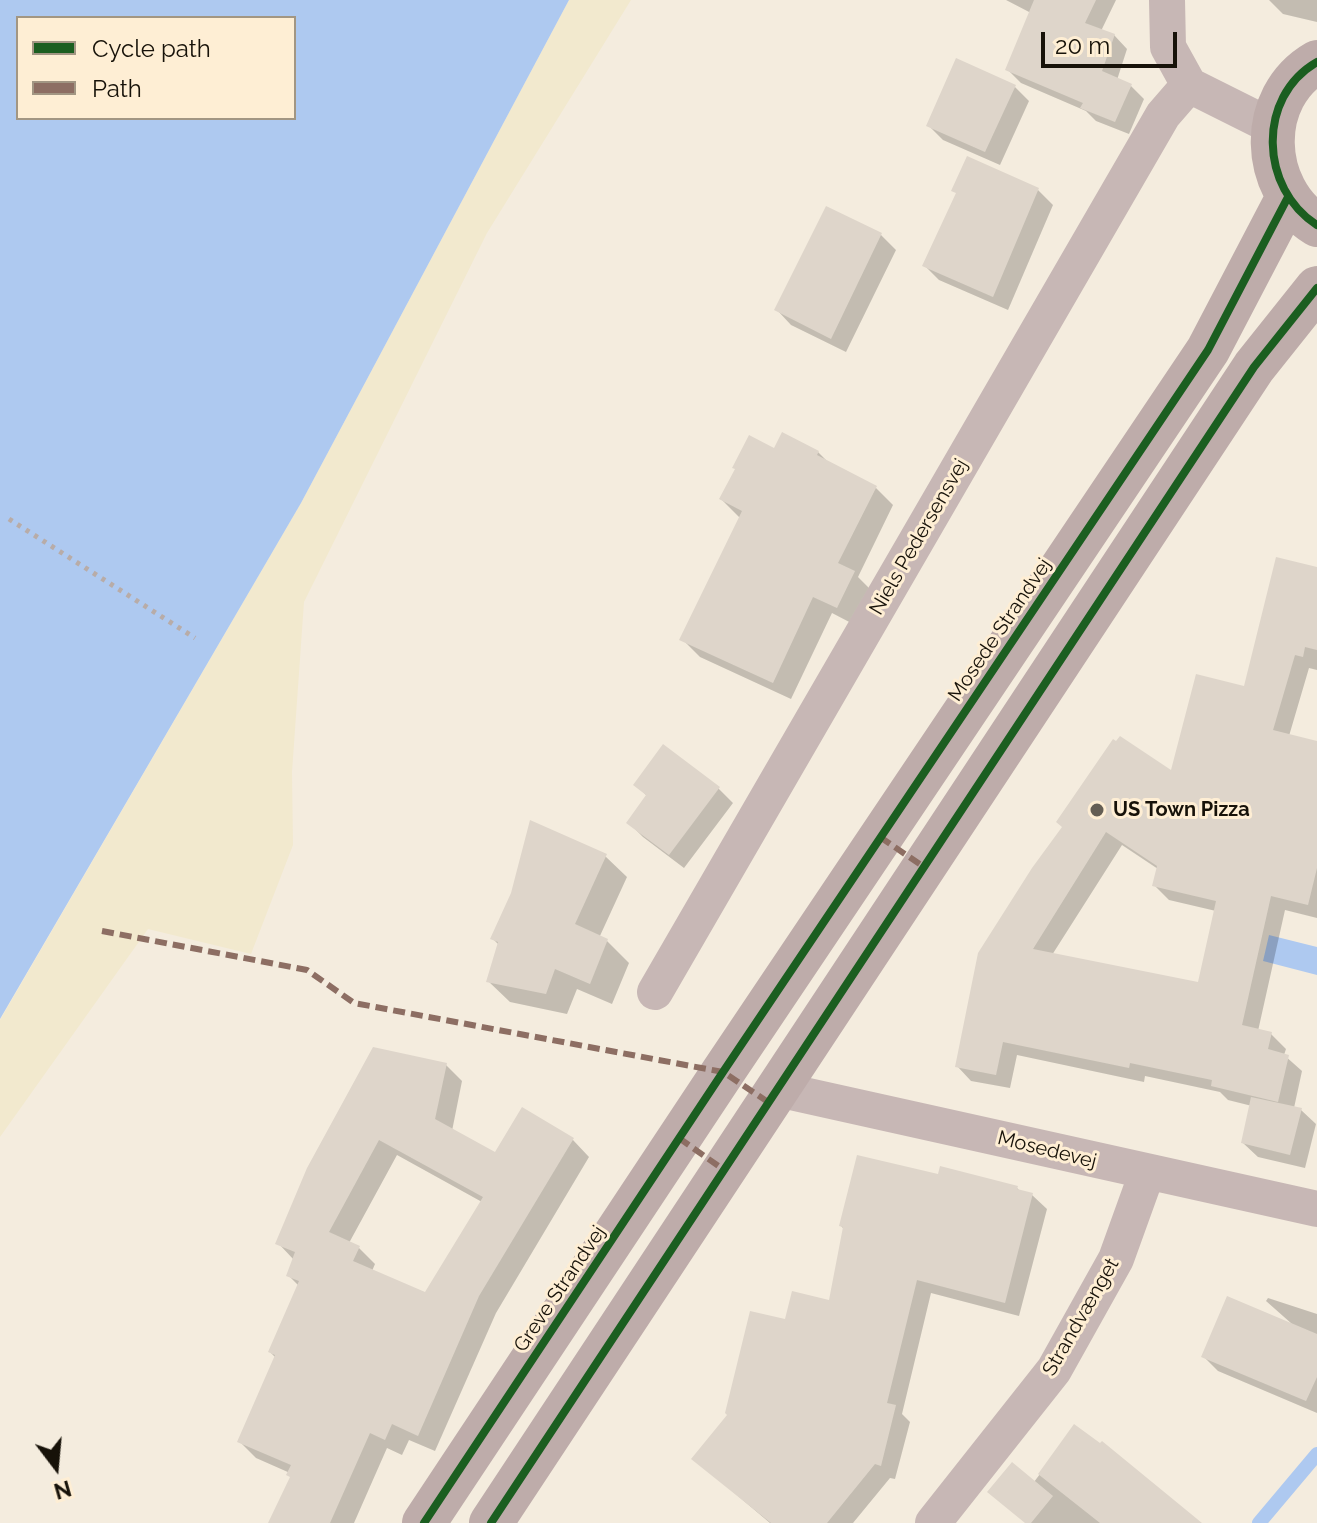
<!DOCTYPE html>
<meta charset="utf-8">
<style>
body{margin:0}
#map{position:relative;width:1317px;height:1523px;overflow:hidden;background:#f4ecde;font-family:Raleway,sans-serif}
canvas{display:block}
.legend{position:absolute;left:16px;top:16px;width:280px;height:104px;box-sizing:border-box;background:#feeed4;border:2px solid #a29683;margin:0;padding:10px 14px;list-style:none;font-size:24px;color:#171209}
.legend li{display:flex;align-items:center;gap:16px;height:40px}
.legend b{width:40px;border:2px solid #a29683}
.north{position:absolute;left:16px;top:1427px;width:80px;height:80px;-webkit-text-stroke:6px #feeed4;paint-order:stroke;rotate:164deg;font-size:22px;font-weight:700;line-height:32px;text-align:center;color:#171209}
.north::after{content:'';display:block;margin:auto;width:28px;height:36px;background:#171209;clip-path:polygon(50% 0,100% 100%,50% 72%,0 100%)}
.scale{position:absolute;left:1041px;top:32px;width:136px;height:36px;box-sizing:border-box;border:4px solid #171209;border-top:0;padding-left:10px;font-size:24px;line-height:28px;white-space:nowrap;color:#171209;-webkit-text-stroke:6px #feeed4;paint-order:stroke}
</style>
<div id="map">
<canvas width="1317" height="1523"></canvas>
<ul class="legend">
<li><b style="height:10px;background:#1b5e20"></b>Cycle path</li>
<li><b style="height:10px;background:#8d6e63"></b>Path</li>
</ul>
<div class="north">N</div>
<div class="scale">20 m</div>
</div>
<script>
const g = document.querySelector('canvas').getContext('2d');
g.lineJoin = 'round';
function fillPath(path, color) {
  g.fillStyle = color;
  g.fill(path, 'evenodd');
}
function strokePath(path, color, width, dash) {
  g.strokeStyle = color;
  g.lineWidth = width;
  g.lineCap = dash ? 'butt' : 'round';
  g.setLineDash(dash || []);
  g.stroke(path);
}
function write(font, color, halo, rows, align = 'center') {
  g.font = font + ' Raleway,sans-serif';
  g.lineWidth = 6;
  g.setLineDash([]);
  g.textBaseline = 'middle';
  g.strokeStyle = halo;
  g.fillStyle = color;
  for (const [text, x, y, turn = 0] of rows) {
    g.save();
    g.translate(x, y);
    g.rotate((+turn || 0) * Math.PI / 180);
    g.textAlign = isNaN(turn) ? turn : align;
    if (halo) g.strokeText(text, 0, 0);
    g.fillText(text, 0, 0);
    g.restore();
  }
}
const sand = new Path2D(`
 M569,0H631L487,233L304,602L292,772L293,845L251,954L148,929L0,1137V1020L301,503Z`);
const water = new Path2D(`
 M0,0H569L301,503L0,1019ZM294,18V118H18V18Z
 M1269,935L1317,947V975L1263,961Z`);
const shadow = new Path2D(`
 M1006,0H1116L1101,31L1114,35L1127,49L1117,80L1131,86L1144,99L1129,134L1096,121L1086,111L1021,83L1007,69L1031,13Z
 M1269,0H1317V22L1283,14Z
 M1014,86L1029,101L1000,165L943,140L928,125Z
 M968,159L1038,190L1053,205L1008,310L939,280L924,265L958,194Z
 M826,209L881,235L896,250L846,352L791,325L777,310Z
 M775,450L818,452L830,464L875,487L893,505L858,577L872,591L855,625L832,613L791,699L700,657L682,639L740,518L721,499Z
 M1317,569V670L1309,668L1289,736L1317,743V918L1285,910L1258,1031L1271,1034L1286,1049L1284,1055L1302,1071L1294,1108L1301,1110L1316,1124L1305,1168L1258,1157L1243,1143L1252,1106L1228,1100L1220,1092L1145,1076L1144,1082L1017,1055L1010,1088L971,1081L957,1066L1033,869L1172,773L1246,689ZM1122,845L1158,869L1154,885L1169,900L1216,911L1200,984L1052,955Z
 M636,785L718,788L733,803L684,868L643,837L628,822L648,797Z
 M605,856L627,877L599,938L607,941L629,963L612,1004L577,989L567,1014L510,1002L488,981L499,945L492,938Z
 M446,1065L462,1081L452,1131L496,1155L573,1140L589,1157L496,1313L435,1451L409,1440L402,1455L387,1448L354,1523H271L292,1478L290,1473L256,1458L239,1441L276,1358L270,1352L299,1286L288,1275L294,1260L278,1243ZM397,1155L482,1202L426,1294L372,1271L375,1264L358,1247L349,1243Z
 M939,1177L1017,1188L1021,1192L1032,1195L1047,1209L1019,1316L931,1293L902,1414L910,1422L895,1479L890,1478L853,1523H770L694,1459L730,1415L787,1321L831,1303L844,1229L841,1226Z
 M1268,1298L1317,1314V1413L1218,1371L1204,1357L1292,1324L1266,1301Z
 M1075,1427L1197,1523H1025L1034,1482Z`);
const stream = new Path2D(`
 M1259,1523L1317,1454`);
const building = new Path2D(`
 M1034,0H1096L1085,23L1115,34L1102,71L1132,84L1115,122L1080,108L1083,103L1005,70Z
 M956,58L1016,85L985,152L926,126Z
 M967,156L1039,188L993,297L922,266L956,193L951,191Z
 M826,206L882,233L831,339L774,310Z
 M782,432L819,451L817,455L877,486L838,563L855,571L837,608L813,597L773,683L679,640L742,511L719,499L735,469L732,468L749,435L774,448Z
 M1276,557L1317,567V650L1305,647L1303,657L1295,655L1273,730L1317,741V868L1308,905L1271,896L1242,1025L1272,1032L1268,1049L1289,1055L1278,1102L1211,1086L1212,1080L1130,1063L1129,1068L1003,1042L996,1075L955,1067L978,953L1032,868L1062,827L1056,822L1113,739L1116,741L1120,736L1171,770L1196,674L1244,686ZM1106,832L1157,866L1152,886L1216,901L1198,982L1033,949Z
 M663,744L720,787L669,855L626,823L646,795L633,785Z
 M530,820L607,854L575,924L608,939L590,984L555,969L546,994L486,982L498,942L490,939L511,893Z
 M373,1047L447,1063L435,1119L495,1152L522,1107L574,1138L479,1296L418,1436L392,1424L385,1440L370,1433L330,1523H268L290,1477L286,1475L291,1465L237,1442L275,1355L268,1352L299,1281L286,1276L295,1252L275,1244L307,1168ZM379,1140L483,1197L425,1292L353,1261L360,1246L329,1232Z
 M1251,1097L1302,1108L1290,1155L1241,1143Z
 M857,1155L938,1174L940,1166L1018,1186L1017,1189L1033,1193L1005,1303L917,1280L887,1403L896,1405L881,1466L875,1464L827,1523H771L691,1459L727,1415L725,1413L750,1311L785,1319L792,1291L829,1300L843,1227L839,1226Z
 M1227,1296L1317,1334V1377L1306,1401L1201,1357Z
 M1074,1424L1100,1443L1102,1441L1202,1523H1100L1038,1474Z
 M1012,1462L1053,1496L1031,1523H1025L987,1492Z`);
const path = new Path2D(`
 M9,519L195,638`);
const minor = new Path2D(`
 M1167,0L1168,47L1189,85L1273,127
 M655,992L1163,115L1189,85
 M777,1089L1317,1209
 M933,1523L1054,1370L1116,1259L1147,1173`);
const secondary = new Path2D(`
 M1317,62C1256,97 1260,189 1317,225
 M424,1523L723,1072L1208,350L1288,197
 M491,1523L1254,367L1317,288`);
const quiet = new Path2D(`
 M880,837L924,867
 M102,931L307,970L354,1003L723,1072L768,1102
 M679,1138L724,1170`);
const cycleway = new Path2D(`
 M1317,62C1256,97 1260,189 1317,225
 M424,1523L723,1072L1208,350L1288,197
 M491,1523L1254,367L1317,288`);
const markers = [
 [1097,810,8,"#645e54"]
];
const streetNames = [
 ["Niels Pedersensvej",919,537,-60],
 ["Mosede Strandvej",1000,630,-56],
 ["Mosedevej",1047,1150,14],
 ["Greve Strandvej",560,1289,-56],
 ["Strandvænget",1081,1317,-60]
];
const poiNames = [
 ["US Town Pizza",1113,810]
];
fillPath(sand, '#f2e9ce');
fillPath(water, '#aec9f0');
fillPath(shadow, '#0003');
strokePath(stream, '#aec9f0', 14);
fillPath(building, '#ded5ca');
strokePath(path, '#b8aca8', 5, [4, 6]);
strokePath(minor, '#c7b7b5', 36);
strokePath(secondary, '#beacaa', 44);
strokePath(quiet, '#8d6e63', 6, [12, 6]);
strokePath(cycleway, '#1b5e20', 8);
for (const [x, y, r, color] of markers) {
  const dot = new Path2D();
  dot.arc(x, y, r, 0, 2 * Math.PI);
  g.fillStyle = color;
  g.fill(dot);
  strokePath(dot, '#feeed4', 3);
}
write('20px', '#171209', '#feeed4', streetNames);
write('bold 20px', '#171209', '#feeed4', poiNames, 'left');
</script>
